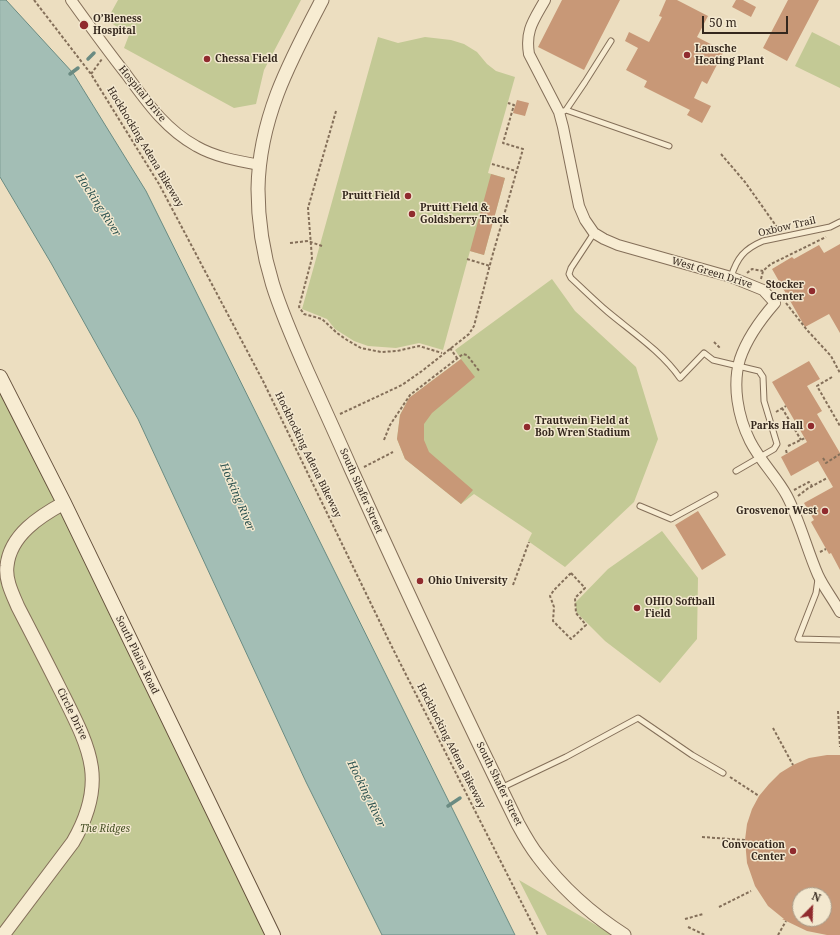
<!DOCTYPE html>
<meta charset="utf-8">
<style>
body{margin:0}
#map{position:relative;width:840px;height:935px;overflow:hidden;background:#ecdec0;font-family:"Noto Serif",serif}
canvas{display:block}
.north{position:absolute;left:792px;top:887px;width:40px;height:40px;box-sizing:border-box;background:#f3e8cf;border:1px solid #a79b88;border-radius:50%;rotate:23deg;font-size:11px;font-weight:700;line-height:16px;text-align:center;color:#34271d}
.north::after{content:'';display:block;margin:auto;width:14px;height:18px;background:#902b2e;clip-path:polygon(50% 0,100% 100%,50% 72%,0 100%)}
.scale{position:absolute;left:702px;top:16px;width:86px;height:18px;box-sizing:border-box;border:2px solid #34271d;border-top:0;padding-left:5px;font-size:12px;line-height:14px;white-space:nowrap;color:#34271d;-webkit-text-stroke:3px #f3e8cf;paint-order:stroke}
</style>
<div id="map">
<canvas width="840" height="935"></canvas>
<div class="north">N</div>
<div class="scale">50 m</div>
</div>
<script>
const g = document.querySelector('canvas').getContext('2d');
g.lineJoin = 'round';
function fillPath(path, color) {
  g.fillStyle = color;
  g.fill(path, 'evenodd');
}
function strokePath(path, color, width, dash) {
  g.strokeStyle = color;
  g.lineWidth = width;
  g.lineCap = dash ? 'butt' : 'round';
  g.setLineDash(dash || []);
  g.stroke(path);
}
function write(font, color, halo, rows, align = 'center') {
  g.font = font + ' "Noto Serif",serif';
  g.lineWidth = 3;
  g.setLineDash([]);
  g.textBaseline = 'middle';
  g.strokeStyle = halo;
  g.fillStyle = color;
  for (const [text, x, y, turn = 0] of rows) {
    g.save();
    g.translate(x, y);
    g.rotate((+turn || 0) * Math.PI / 180);
    g.textAlign = isNaN(turn) ? turn : align;
    if (halo) g.strokeText(text, 0, 0);
    g.fillText(text, 0, 0);
    g.restore();
  }
}
const green = new Path2D(`
 M118,0H301L264,70L256,104L234,108L124,48L129,35L107,20Z
 M812,32L840,46V88L795,66Z
 M378,37L398,43L425,37L451,40L464,44L477,52L487,64L496,71L515,77L488,173L505,178L484,255L470,251L443,350L419,343L396,348L368,346L354,341L335,329L327,319L302,309Z
 M552,279L575,311L636,367L658,439L634,502L565,567L528,541L532,533L474,494L461,504L405,459L397,439L400,415L409,398L461,359L455,350Z
 M0,377L273,935H0Z
 M662,531L698,578L697,639L660,683L605,641L577,613L575,603L608,569Z
 M519,880L613,935H547Z`);
const water = new Path2D(`
 M0,0H6L73,73L146,191L515,935H382L306,782L138,419L51,263L0,177Z`);
const stream = new Path2D(`
 M88,59L94,53
 M70,74L78,68
 M448,806L460,798`);
const building = new Path2D(`
 M562,0H620L584,70L538,47Z
 M666,0H677L708,16L697,37L724,51L707,84L702,81L694,98L711,106L702,123L687,115L690,110L644,87L647,81L626,70L638,48L625,41L629,32L649,42L662,17L659,16Z
 M736,0H743L756,7L751,17L732,7Z
 M788,0H819L787,61L763,48Z
 M517,100L529,103L525,116L513,113Z
 M491,174L505,178L484,255L470,251Z
 M840,244V333L829,314L805,327L772,269L792,257L794,259L819,245L824,253Z
 M461,359L475,377L432,413L424,424V440L429,452L473,490L461,504L405,459L397,439L400,415L409,398Z
 M809,361L820,379L807,386L822,411L817,414L840,453V570L831,553L829,554L811,522L814,520L804,503L833,487L818,461L791,476L781,457L807,442L772,382Z
 M698,511L726,555L702,570L675,525Z
 M827,755H840V935H827L807,931L782,919H784L768,906L755,886L747,863L745,840L747,824L752,809L759,796L769,784L780,773L793,765L809,758ZM800,895H824V919H800Z`);
const path = new Path2D(`
 M34,0L91,74L159,184L263,381L392,647L538,935
 M91,74L102,59
 M336,111L308,208L312,258L299,307L304,314L322,319L337,333L347,340L361,348L381,352L397,351L419,346L442,353
 M721,154L745,182L779,230
 M492,164L516,171
 M290,243L308,241L322,246
 M467,259L490,266
 M747,273L752,269L763,271
 M761,279L763,271L771,264L826,237
 M786,303L807,330L831,356L840,373
 M714,342L720,348
 M450,348L457,358
 M832,377L817,386L840,426
 M782,408L801,440
 M776,412L786,406
 M340,414L402,385L422,371L469,334L474,326L492,257L523,149L503,143L514,105L508,103
 M781,429L791,423
 M384,440L390,425L410,395L463,354L467,355L480,372
 M788,446L805,438
 M786,450L787,454
 M823,458L826,463L840,454
 M364,467L393,452
 M794,490L809,482L812,486
 M798,496L807,489L827,478
 M820,552L826,549
 M571,573L585,588L575,598L576,613L586,625L571,639L553,621L554,607L550,596L554,590Z
 M513,585L529,542
 M838,711L840,747
 M773,728L793,765
 M730,777L759,796
 M702,837L745,840
 M719,907L751,891
 M685,919L703,914
 M688,927L705,935
 M778,935L786,921`);
const service = new Path2D(`
 M566,110L669,146
 M564,111L566,110L585,82L611,41
 M594,233L571,268L569,274L571,278C583,289 595,301 608,312C632,332 662,352 680,378L704,353L713,360L759,371L763,377L764,401L777,444L774,449L736,471
 M731,277C737,258 744,249 763,241L830,227L840,222
 M640,506L671,519L715,495
 M818,579L816,593L798,639L840,640
 M501,788L566,757L638,718L692,755L723,773`);
const minor = new Path2D(`
 M71,0C89,25 107,50 126,74C146,101 165,129 196,146C215,157 238,161 260,165
 M545,0C534,20 525,30 529,54L559,112L563,127L579,206L585,220L594,233L604,239L618,245L731,277L763,290L775,303C761,319 747,338 740,359C732,385 738,417 750,441C760,461 777,477 787,496C800,521 807,550 818,575C824,588 833,599 840,612`);
const tertiary = new Path2D(`
 M322,0C290,61 259,118 258,189C258,260 280,310 308,373C323,406 338,439 352,471C406,590 461,708 518,824C524,835 530,846 538,856C562,888 591,914 624,935
 M3,935L73,842C109,780 89,747 60,689C46,661 32,634 18,607C13,595 5,580 7,566C10,535 40,516 64,503`);
const secondary = new Path2D(`
 M0,377L64,503L273,935`);
const markers = [
 [84,25,5,"#902b2e"],
 [687,55,4,"#902b2e"],
 [207,59,4,"#902b2e"],
 [408,196,4,"#902b2e"],
 [412,214,4,"#902b2e"],
 [812,291,4,"#902b2e"],
 [811,426,4,"#902b2e"],
 [527,427,4,"#902b2e"],
 [825,511,4,"#902b2e"],
 [420,581,4,"#902b2e"],
 [637,608,4,"#902b2e"],
 [793,851,4,"#902b2e"]
];
const poiNames = [
 ["O’Bleness",93,19],
 ["Hospital",93,31],
 ["Lausche",695,49],
 ["Heating Plant",695,61],
 ["Chessa Field",215,59],
 ["Pruitt Field",400,196,"right"],
 ["Pruitt Field &",420,208],
 ["Goldsberry Track",420,220],
 ["Stocker",804,285,"right"],
 ["Center",804,297,"right"],
 ["Trautwein Field at",535,421],
 ["Bob Wren Stadium",535,433],
 ["Parks Hall",803,426,"right"],
 ["Grosvenor West",817,511,"right"],
 ["Ohio University",428,581],
 ["OHIO Softball",645,602],
 ["Field",645,614],
 ["Convocation",785,845,"right"],
 ["Center",785,857,"right"]
];
const streetNames = [
 ["Hospital Drive",142,94,51],
 ["Hockhocking Adena Bikeway",145,147,59],
 ["Oxbow Trail",787,227,-13],
 ["West Green Drive",712,273,17],
 ["Hockhocking Adena Bikeway",308,455,64],
 ["South Shafer Street",361,491,66],
 ["South Plains Road",137,655,64],
 ["Circle Drive",72,714,64],
 ["Hockhocking Adena Bikeway",451,746,63],
 ["South Shafer Street",499,784,64]
];
const parkNames = [
 ["The Ridges",105,829]
];
const waterNames = [
 ["Hocking River",98,205,57],
 ["Hocking River",237,497,67],
 ["Hocking River",366,794,64]
];
fillPath(green, '#c3c995');
fillPath(water, '#a3beb5');
strokePath(water, '#6a8b82', 1);
strokePath(stream, '#6a8b82', 3.5);
fillPath(building, '#c89877');
strokePath(service, '#846f59', 7);
strokePath(minor, '#846f59', 12);
strokePath(tertiary, '#846f59', 15);
strokePath(secondary, '#65503c', 16);
strokePath(path, '#846f59', 2, [3, 2]);
strokePath(service, '#f7ecd2', 5);
strokePath(minor, '#f7ecd2', 10);
strokePath(tertiary, '#f7ecd2', 13);
strokePath(secondary, '#f7ecd2', 14);
for (const [x, y, r, color] of markers) {
  const dot = new Path2D();
  dot.arc(x, y, r, 0, 2 * Math.PI);
  g.fillStyle = color;
  g.fill(dot);
  strokePath(dot, '#f3e8cf', 1.5);
}
write('bold 10px', '#34271d', '#f3e8cf', poiNames, 'left');
write('10px', '#34271d', '#f3e8cf', streetNames);
write('italic 10px', '#454f24', '#f3e8cf', parkNames);
write('italic 11px', '#2c5350', '#f3e8cf', waterNames);
</script>
